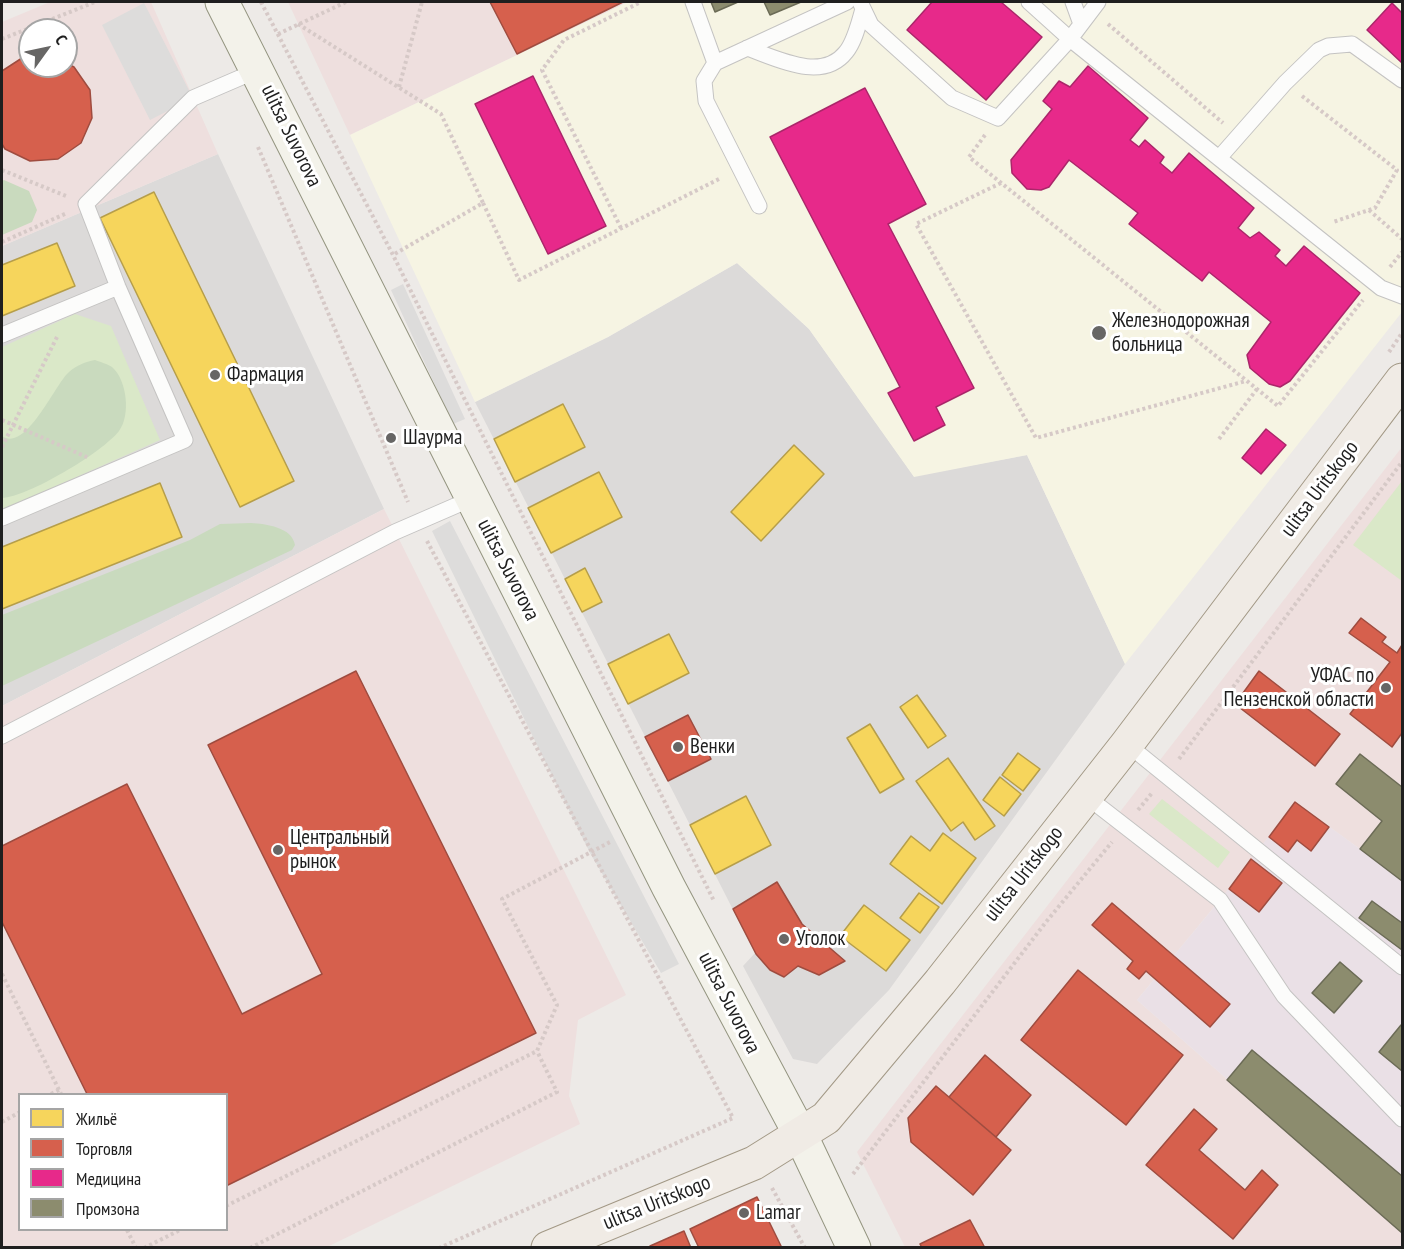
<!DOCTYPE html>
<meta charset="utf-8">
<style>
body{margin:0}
#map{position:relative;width:1404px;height:1249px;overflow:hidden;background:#edeae7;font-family:"PT Sans Narrow",sans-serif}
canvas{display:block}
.frame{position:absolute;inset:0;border:3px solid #1f1f1f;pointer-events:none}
.legend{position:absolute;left:18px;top:1093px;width:210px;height:138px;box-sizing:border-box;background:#fff;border:2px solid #a5a5a5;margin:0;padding:8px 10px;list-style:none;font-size:18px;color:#1f1f1f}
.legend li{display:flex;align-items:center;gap:12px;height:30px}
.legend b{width:30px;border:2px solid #a5a5a5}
.north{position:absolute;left:18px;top:18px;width:60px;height:60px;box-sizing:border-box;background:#fff;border:2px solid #a5a5a5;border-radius:50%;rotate:57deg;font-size:16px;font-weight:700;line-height:24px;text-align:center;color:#1f1f1f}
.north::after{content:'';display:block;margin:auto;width:21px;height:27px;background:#676665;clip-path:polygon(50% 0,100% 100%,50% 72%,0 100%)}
</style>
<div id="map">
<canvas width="1404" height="1249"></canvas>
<div class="frame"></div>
<ul class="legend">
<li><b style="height:16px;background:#f6d55c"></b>Жильё</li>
<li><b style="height:16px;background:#d6604d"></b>Торговля</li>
<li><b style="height:16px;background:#e7298a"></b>Медицина</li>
<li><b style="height:16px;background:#8c8c6e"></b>Промзона</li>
</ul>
<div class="north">С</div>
</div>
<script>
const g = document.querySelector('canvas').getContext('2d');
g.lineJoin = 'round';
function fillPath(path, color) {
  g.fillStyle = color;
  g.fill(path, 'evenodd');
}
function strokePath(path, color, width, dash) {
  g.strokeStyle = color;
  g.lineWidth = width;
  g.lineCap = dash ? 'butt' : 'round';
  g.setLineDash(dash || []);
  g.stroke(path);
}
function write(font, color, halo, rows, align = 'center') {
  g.font = font + ' "PT Sans Narrow",sans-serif';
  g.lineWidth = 6;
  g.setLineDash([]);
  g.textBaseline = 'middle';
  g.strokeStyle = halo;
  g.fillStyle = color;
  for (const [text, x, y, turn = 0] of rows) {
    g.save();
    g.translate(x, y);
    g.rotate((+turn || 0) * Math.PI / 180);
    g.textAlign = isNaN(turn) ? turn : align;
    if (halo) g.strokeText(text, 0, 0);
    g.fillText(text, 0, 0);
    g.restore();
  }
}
const residential = new Path2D(`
 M218,154L384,509L2,706V246Z
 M737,263L809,329L914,476L1027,455L1125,664L889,990L817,1064L793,1059L743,966L755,953L475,402L608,337Z`);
const commercial = new Path2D(`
 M50,2H151L218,154L2,246V22ZM30,30H66V66H30Z
 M288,2H628L350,135Z
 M1402,447V787L1360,754L1337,785L1382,821L1360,849L1295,802L1229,889L1137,1000L1402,1233V1247H905L857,1152Z
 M384,509L626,995L578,1020L569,1096L580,1124L327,1247L2,1248V706ZM20,1094H226V1230H20Z`);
const industrial = new Path2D(`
 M1360,754L1402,787V1233L1137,1000L1220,900L1295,802L1360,849L1382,821L1336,784Z`);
const education = new Path2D(`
 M628,2H1402V312L1125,664L1027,455L914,477L809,329L737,263L608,337L475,402L350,135Z`);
const grass = new Path2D(`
 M75,314L111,326L160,440L2,510V347Z
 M1402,481V581L1353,545Z
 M1162,799L1230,852L1218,868L1149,814Z`);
const forest = new Path2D(`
 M4,180L29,191L37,210L32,222L2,235V181Z
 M95,360C100,362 108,364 112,367C127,380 131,415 119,431C103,452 28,497 2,498V436C26,453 55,384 69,372C77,365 85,362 95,360Z
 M251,523C266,524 292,527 295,545L292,550L2,686V615L190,540L220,524Z`);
const parking = new Path2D(`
 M144,3L193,98L150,120L102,25Z
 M403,284L465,419L453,424L391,290Z
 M450,521L679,964L661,973L590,853L432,531Z`);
const homes = new Path2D(`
 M154,192L294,481L240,507L100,218Z
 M57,243L75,286L2,316V265Z
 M563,404L585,447L515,482L494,439Z
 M794,445L824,474L761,541L731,512Z
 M599,472L622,517L551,553L528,508Z
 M160,483L182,537L2,609V547Z
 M585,568L602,602L582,612L565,579Z
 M669,634L689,673L628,704L608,664Z
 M917,695L946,736L928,748L900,707Z
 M870,724L904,779L880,793L847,738Z
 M1018,753L1040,769L1023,791L1002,775Z
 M948,758L995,826L975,840L963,822L951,831L916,781Z
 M1000,777L1021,794L1004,816L983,800Z
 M746,796L771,845L715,874L690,825Z
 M943,833L976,858L942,904L890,864L911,836L930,851Z
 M919,893L939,907L920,933L900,918Z
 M864,905L910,940L886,971L840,936Z`);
const shops = new Path2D(`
 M490,2H623L517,54Z
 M30,57V66H66V63L74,67L90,90L92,118L81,143L58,159L30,161L5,149L2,144V71L22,58Z
 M1361,618L1386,637L1382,642L1397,653L1402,645V733L1392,747L1350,714L1390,662L1349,633Z
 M356,671L536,1033L226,1186V1094H87L2,922V846L127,784L242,1014L322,974L208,745Z
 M1259,671L1340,734L1315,766L1235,704Z
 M688,715L711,759L668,781L645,737Z
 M1295,802L1329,827L1311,851L1297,840L1288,852L1269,837Z
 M1251,859L1282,883L1259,912L1229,889Z
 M777,882L802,924L845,961L819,975L798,966L784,977L770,970L756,954L733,909Z
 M1112,903L1230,1004L1210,1027L1146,971L1139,979L1127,969L1133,961L1092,925Z
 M1078,970L1183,1055L1126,1125L1021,1040Z
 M985,1055L1031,1095L996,1137L949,1097Z
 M936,1086L1011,1150L973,1195L911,1142L908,1118Z
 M1194,1109L1217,1129L1199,1150L1245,1190L1262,1170L1278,1185L1233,1239L1146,1165Z
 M757,1197L782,1248H699L690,1229Z
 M970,1220L985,1248H922L920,1244Z
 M684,1231L691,1248H650V1246Z`);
const health = new Path2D(`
 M932,2H1001L1042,37L986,100L907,30Z
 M1392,3L1402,13V63L1367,30Z
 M1088,66L1148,118L1130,140L1139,147L1145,140L1164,157L1160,163L1172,173L1189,153L1254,208L1238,228L1250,238L1259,232L1280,250L1275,256L1286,266L1304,246L1360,293L1290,381L1280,387L1269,384L1250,368L1247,355L1271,322L1209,272L1202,281L1129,224L1138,213L1069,160L1049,187L1041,190L1027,189L1012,173L1011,160L1052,109L1043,101L1059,81L1070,87Z
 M533,76L606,226L548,254L475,104Z
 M865,88L926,204L888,224L974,388L936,407L945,425L914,441L888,393L900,387L770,137Z
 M1266,429L1286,445L1261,474L1242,458Z`);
const industry = new Path2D(`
 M711,2H738L715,12Z
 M764,2H801L770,15Z
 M1360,754L1402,787V881L1360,849L1382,821L1336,784Z
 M1372,901L1402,923V950L1359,918Z
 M1340,962L1362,981L1334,1013L1312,993Z
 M1401,1025L1402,1026V1071L1379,1052Z
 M1252,1050L1402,1176V1233L1227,1080Z`);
const path = new Path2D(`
 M261,2L393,255L714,901
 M298,24L441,114L483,203L393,255
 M1108,24L1223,123
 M278,34L346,2
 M2,39L95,2
 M399,87L422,2
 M1302,96L1397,170L1375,208L1333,222
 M985,135L969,157L1278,406L1363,300
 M258,147L408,502
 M2,170L66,196
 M1001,183L916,224L1036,438L1246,381
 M483,203L519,280L721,178
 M1369,210L1402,239
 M621,228L542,70L564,40L641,2
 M2,242L67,213
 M1390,267L1402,252
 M1389,352L1402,333
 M2,420L89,458
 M1219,439L1257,389
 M2,447L58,335
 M427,541L733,1118L439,1248
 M1179,759L1402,462
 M1138,810L1152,793
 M2,974L61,1094
 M51,1094L59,1090
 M2,1122L20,1112
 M853,1174L1046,922L1112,842
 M772,1188L805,1248
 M226,1206L537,1051L557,1005L502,899L612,841
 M127,1230L136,1248
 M144,1248L180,1230
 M250,1248L557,1092L537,1051`);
const lane = new Path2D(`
 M693,2L715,63L847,2
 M860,2L871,25L952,98L998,118L1070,39L1029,2
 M1073,2L1081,24
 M1098,2L1070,39L1381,288L1402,296
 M747,48C776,58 822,83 846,52C855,41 859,22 863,9
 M715,63L704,81L706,101L759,206
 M1219,158L1285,83L1319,50L1328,46L1352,44L1402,80
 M2,335L118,287
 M2,518L185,440L118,287L86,204L193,98L258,70
 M2,736L395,532L471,499
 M1127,744L1402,967
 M1086,796L1220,900L1284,996L1402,1119`);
const secondary = new Path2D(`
 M222,2L669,888L801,1136L854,1248`);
const primary = new Path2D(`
 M548,1248L754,1163L826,1118L940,982L1127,744L1402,380`);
const markers = [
 [1099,333,8,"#676665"],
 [215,375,6,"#676665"],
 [391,438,6,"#676665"],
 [1386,688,6,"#676665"],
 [678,747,6,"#676665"],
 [278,850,6,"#676665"],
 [784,939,6,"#676665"],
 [744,1213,6,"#676665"]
];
const streetNames = [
 ["ulitsa Suvorova",291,136,64],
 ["ulitsa Uritskogo",1320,489,-53],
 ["ulitsa Suvorova",508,570,63],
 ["ulitsa Uritskogo",1024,874,-52],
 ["ulitsa Suvorova",729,1003,63],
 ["ulitsa Uritskogo",657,1203,-22]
];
const poiNames = [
 ["Железнодорожная",1112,321],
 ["больница",1112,345],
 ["Фармация",227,375],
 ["Шаурма",403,438],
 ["УФАС по",1374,676,"right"],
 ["Пензенской области",1374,700,"right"],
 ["Венки",690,747],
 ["Центральный",290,838],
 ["рынок",290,862],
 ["Уголок",796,939],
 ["Lamar",756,1213]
];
fillPath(residential, '#dcdad9');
fillPath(commercial, '#eedfde');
fillPath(industrial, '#eae0e6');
fillPath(education, '#f6f4e3');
fillPath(grass, '#dae8c8');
fillPath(forest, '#c9dabe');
fillPath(parking, '#dddcdb');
fillPath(homes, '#f6d55c');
strokePath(homes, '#b69e4a', 1.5);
fillPath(shops, '#d6604d');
strokePath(shops, '#9f4c3f', 1.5);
fillPath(health, '#e7298a');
strokePath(health, '#ab266a', 1.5);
fillPath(industry, '#8c8c6e');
strokePath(industry, '#6b6b56', 1.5);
strokePath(lane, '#c4c3c2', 17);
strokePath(secondary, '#949580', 35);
strokePath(primary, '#a29885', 35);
strokePath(path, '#d6c9c7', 4, [3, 3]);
strokePath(lane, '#fcfcfb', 15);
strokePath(secondary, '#f3f2ea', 33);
strokePath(primary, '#f0ebe5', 33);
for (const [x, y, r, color] of markers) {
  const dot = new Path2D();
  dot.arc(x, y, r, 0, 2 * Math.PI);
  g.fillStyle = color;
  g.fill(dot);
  strokePath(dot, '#fff', 2);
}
write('21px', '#1f1f1f', '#fff', streetNames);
write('21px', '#1f1f1f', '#fff', poiNames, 'left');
</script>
